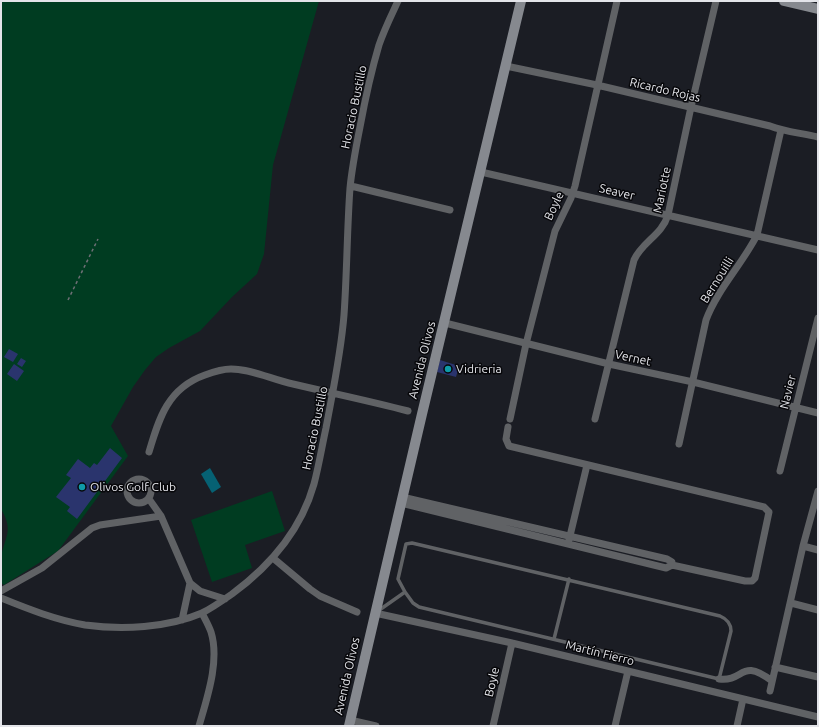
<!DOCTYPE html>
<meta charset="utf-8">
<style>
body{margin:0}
#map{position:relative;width:819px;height:727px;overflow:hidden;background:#1b1d24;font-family:Ubuntu,sans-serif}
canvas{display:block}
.frame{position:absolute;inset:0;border:2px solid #e3e4e9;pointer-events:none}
</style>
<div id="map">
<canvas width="819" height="727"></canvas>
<div class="frame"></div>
</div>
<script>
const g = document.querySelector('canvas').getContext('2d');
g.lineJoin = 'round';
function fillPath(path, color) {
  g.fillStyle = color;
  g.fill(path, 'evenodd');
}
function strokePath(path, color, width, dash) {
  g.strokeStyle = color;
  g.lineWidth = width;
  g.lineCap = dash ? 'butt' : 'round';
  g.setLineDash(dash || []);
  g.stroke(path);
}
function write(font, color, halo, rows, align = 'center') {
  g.font = font + ' Ubuntu,sans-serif';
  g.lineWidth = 3;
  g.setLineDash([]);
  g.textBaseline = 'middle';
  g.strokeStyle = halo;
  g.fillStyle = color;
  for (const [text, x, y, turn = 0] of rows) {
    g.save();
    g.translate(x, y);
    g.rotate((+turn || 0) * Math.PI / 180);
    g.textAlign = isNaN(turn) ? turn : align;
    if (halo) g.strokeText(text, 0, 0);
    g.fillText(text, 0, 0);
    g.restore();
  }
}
const green = new Path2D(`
 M1,1H319L273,165L264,254L257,274L232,297L200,331L169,348L156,357L145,370L133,387L111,426L128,456L58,551L4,585L1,583C1,575 0,565 1,557C5,536 14,531 1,509Z
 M272,491L285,531L245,545L252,568L212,582L191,520Z`);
const water = new Path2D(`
 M210,468L221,487L212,493L201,474Z`);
const building = new Path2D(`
 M9,349L18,354L13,362L4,357Z
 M21,358L26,361L22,367L17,364Z
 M440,360L459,366L456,377L437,372Z
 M14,364L24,371L17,381L7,374Z
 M110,448L122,458L77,519L67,511L70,507L56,497L71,478L66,475L78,459L90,468L94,463L97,465Z`);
const path = new Path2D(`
 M68,300L98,239`);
const lane = new Path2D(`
 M378,611L405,592L398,579L406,544L412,543L720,616C727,619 731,623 731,631L719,679L419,607L413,603L405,592
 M554,639L569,579`);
const street = new Path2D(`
 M506,66L597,85L770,126C785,132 802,133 818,137
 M481,172L818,250
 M351,186L450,210
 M445,323L609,364L693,382L818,413
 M510,419L526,344L555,231L571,198L575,186L617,1
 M595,419L634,260C642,242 662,235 668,215L691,107L716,1
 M508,427L506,439L509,446L764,507L769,512L755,578L752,581H745L672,565
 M679,444L706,320C717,290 743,263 757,235L781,130
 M149,452C159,418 168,388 205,375C213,372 222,369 231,369C252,369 273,380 293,384C331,393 370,401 408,411
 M780,471L818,318
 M127 491a12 12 0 1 1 24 0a12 12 0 1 1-24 0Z
 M149,499L161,516L190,583L200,591L225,599
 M401,503L666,568L672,565V562L667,559L402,497
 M569,540L587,465
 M803,546L818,550
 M273,558L310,589L320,596L357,612
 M1,591L42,568L92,528L100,525L161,516
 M1,598C28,609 56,620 85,625C122,630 167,628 202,613C212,608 222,601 232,594C270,566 301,530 314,484C319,465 322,446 326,428C333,390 341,353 344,315C347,272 347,230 350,188C352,167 356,147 360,127C365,100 371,72 379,45C384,30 391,16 398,1
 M791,603L818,610
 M375,613L512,643L818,717
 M182,620L190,583
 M775,667L818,677
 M719,679C745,682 740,657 772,681
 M770,691L803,546L818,491
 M350,720L376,726
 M199,726C207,698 220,661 211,632C209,626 205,619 202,613
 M493,726L512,643
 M615,726L628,671
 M737,726L743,699`);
const secondary = new Path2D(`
 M784,1L818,9
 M349,726L422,414L521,1`);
const markers = [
 [448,369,4,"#0f9aa8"],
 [82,487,4,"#0f9aa8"]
];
const streetNames = [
 ["Ricardo Rojas",665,90,13],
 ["Horacio Bustillo",354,107,-78],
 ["Mariotte",662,190,-78],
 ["Seaver",617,192,13],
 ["Boyle",554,206,-65],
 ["Bernouilli",717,280,-58],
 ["Vernet",633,358,12],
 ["Avenida Olivos",422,360,-76],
 ["Navier",788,392,-76],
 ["Horacio Bustillo",315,428,-78],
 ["Martín Fierro",600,653,14],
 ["Avenida Olivos",347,676,-77],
 ["Boyle",492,682,-77]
];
const poiNames = [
 ["Vidrieria",456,369],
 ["Olivos Golf Club",90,487]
];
fillPath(green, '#003c21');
fillPath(water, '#066173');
fillPath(building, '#2a346d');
strokePath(path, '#6e7076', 1.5, [3, 3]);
strokePath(lane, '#606265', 3.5);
strokePath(street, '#606265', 7);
strokePath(secondary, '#86898f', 10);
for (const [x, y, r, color] of markers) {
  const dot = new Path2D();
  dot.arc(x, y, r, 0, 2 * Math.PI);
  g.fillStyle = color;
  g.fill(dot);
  strokePath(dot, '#07070a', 1.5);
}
write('12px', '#e3e4e9', '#07070a', streetNames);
write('12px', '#e3e4e9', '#07070a', poiNames, 'left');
</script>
